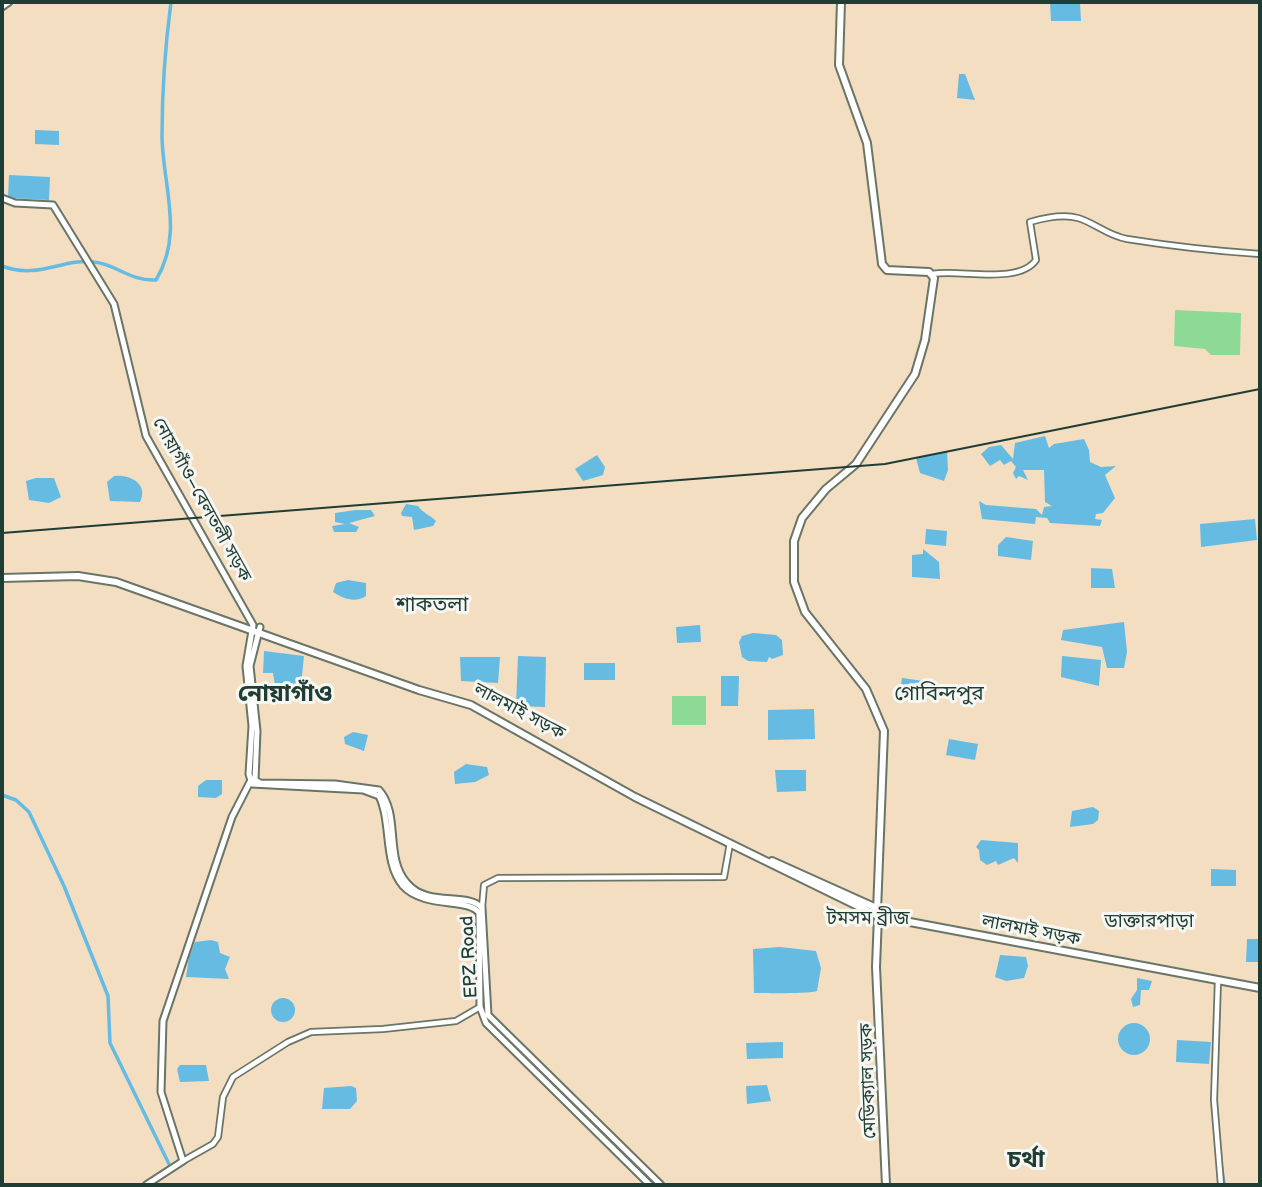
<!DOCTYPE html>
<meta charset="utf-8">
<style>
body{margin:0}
#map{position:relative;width:1262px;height:1187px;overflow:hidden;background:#f3dec2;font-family:"Balsamiq Sans",sans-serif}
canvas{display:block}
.frame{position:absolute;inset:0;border:4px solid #1f3d34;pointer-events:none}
</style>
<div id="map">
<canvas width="1262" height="1187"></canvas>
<div class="frame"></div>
</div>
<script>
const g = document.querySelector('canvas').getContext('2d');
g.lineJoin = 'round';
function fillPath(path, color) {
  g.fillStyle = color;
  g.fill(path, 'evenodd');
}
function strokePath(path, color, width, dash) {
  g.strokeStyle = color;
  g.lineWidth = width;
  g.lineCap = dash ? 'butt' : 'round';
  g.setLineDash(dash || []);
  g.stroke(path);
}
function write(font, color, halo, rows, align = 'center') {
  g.font = font + ' "Balsamiq Sans","Noto Sans Bengali",sans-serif';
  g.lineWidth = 6;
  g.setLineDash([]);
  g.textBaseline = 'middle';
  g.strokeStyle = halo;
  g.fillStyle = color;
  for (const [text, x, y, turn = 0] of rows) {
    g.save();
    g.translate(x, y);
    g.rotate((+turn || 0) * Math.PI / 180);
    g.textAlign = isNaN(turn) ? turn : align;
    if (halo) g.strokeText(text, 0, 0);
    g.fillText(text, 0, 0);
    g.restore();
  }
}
const green = new Path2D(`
 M1175,310L1241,313L1240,355H1211L1205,349L1174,346Z
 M672,696H706V725H672Z`);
const water = new Path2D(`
 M1050,3H1080L1081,21H1051Z
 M959,74H965L975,100L957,98Z
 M35,130L59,131V145L35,144Z
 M9,175L50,177L49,200L8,198Z
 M1045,436L1049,448L1054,444L1084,439L1089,450L1090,462L1101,467L1116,466L1105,475L1115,498L1103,513L1096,514L1095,519L1102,520L1100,526L1050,523L1047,518L1036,517L1035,524L982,519L979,501L986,505L1036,509L1042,515L1044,507L1052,506L1045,502L1044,470H1023L1028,480L1019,476L1016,479L1013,473L1016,467L1011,461L1004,465L1000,460L990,466L981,454L989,447L1001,445L1013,459L1015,443Z
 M947,451L948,470L944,481L920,473L916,458Z
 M597,455L605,467L603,475L583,481L575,469Z
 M114,476C130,474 149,484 140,502L110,501L107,482Z
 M36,478H54L61,497L49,503L29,500L26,481Z
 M406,504L418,506C423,513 430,515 436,521L433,526L414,530L412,517L402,516L401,513Z
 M356,510H371L375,516L349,523L359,527L356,532H334L332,526L345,524L335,522V513Z
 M1255,519L1257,540L1201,547L1200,524Z
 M926,529L947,531L946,546L925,544Z
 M1006,537L1033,541L1031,560L998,556V545Z
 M923,549L939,562L940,579L912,577V555L923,554Z
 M1091,568L1112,569L1115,588H1091Z
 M348,580L366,583V596C356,603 343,599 333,592L336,583Z
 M1124,622L1127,652L1124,668H1107L1102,647L1061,640L1063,630Z
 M700,625L701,642L677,643L676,627Z
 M753,633L776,635L782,640L783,655L772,659L769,657L767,662L748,661L742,657L739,642L742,636Z
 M264,651L304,656L301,686H275L273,673H263Z
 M518,656L546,657L545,707L516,706Z
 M1062,656L1101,660L1099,686L1061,677Z
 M460,657H500L498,683L461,681Z
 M584,663H615V680H584Z
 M721,676H739L738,706H721Z
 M902,678L931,682L930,696L900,691Z
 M814,709L815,739L768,740V710Z
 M353,732L368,735L364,751L345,744L344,737Z
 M949,739L978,744L975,760L946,755Z
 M466,764L487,767L489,775L475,782L455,784L454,772Z
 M775,770H806V791L777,792Z
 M206,780H222V794L216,798L198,797V786Z
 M1093,807L1099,811L1098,820L1093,824L1070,827L1072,811Z
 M981,840L1018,843V863L1014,858L998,865L996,861L987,865L980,860L979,850L976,847Z
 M1211,869L1236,870V886H1211Z
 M1247,939H1260V962H1246Z
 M211,940L218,942L220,953L230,957L225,969L229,979L186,977L189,957L195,942Z
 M780,947L816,951L821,968L817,991C811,994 766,993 754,993L753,949Z
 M1000,955L1026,957L1028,966L1024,978L1006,981L995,977Z
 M1137,978L1152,981L1149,990H1141L1140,1005L1133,1007L1131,999L1137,990Z
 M271 1010a12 12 0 1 1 24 0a12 12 0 1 1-24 0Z
 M1118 1039a16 16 0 1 1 32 0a16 16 0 1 1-32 0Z
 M1177,1040L1211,1042L1209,1064L1176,1062Z
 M783,1042V1058L747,1059L746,1043Z
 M180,1065H206L209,1081L180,1082L177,1069Z
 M767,1085L771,1101L747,1104L746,1086Z
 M351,1086L356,1088L357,1101L350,1109H322L324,1088Z`);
const stream = new Path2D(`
 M1218,1055V1036
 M1220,1152L1225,1185`);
const canal = new Path2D(`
 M2,266C38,280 63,258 94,262C116,264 129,281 156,280C184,234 163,187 162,137C162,91 165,47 171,2
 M2,795L16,800L29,812L64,886L108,996L110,1043L169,1164`);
const tertiary = new Path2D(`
 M933,274C959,269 1019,285 1036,260L1030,222C1044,218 1063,214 1078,218C1095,223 1108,236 1127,239C1171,246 1215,251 1260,254
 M482,908L484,885L498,878L724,877L730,843
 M1218,980L1214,1100L1221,1185
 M183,1161L213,1144L218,1137L223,1097L233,1077L288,1042L311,1032L383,1029L456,1021L480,1007`);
const secondary = new Path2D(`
 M2,7L9,2
 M2,198L15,203L53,205L114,304L146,436L253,625L246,666L252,726L249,774L252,784L363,790L379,796C392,823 383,863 403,886C424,909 470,898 479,913L480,1007L486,1023L650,1185
 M260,627L250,666L257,731L255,780L260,783L335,784L379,790C401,815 384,857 407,883C428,908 467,891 482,908L488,1015L661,1185
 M146,1185L183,1161L161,1092L163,1021L232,817L251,780`);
const primary = new Path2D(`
 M841,2L839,65L867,143L882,264L887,270L929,272L934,278L925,340L915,374L856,464L826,489L802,518L794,541V582L805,612L866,689L884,731L877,911
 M2,578L78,576L116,582L419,690L471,705L635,797L878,916L1260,988
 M772,861L892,915
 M878,916L876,967L886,1185`);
const rail = new Path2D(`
 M2,533L885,464L1260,389`);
const streetNames = [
 ["নোয়াগাঁও–বেলতলী সড়ক",201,500,61],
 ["লালমাই সড়ক",519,712,28],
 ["লালমাই সড়ক",1031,931,11],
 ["EPZ Road",470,957,-93],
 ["মেডিক্যাল সড়ক",869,1081,-92]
];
const neighbourhoodNames = [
 ["টমসম ব্রীজ",868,919],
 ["ডাক্তারপাড়া",1149,922]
];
const quarterNames = [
 ["শাকতলা",432,606],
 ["গোবিন্দপুর",939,695]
];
const districtNames = [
 ["নোয়াগাঁও",285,695],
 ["চর্থা",1026,1161]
];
fillPath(green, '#8dd996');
fillPath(water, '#66bbe2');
strokePath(stream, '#66bbe2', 2);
strokePath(canal, '#66bbe2', 3.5);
strokePath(tertiary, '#697566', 8);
strokePath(secondary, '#697566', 9);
strokePath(primary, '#697566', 10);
strokePath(tertiary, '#fff', 4.5);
strokePath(secondary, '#fff', 5);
strokePath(primary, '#fff', 6);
strokePath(rail, '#1f3d34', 2);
write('18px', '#1f3d34', '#f6f6f2', streetNames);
write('19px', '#1f3d34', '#f6f6f2', neighbourhoodNames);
write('21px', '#1f3d34', '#f6f6f2', quarterNames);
write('bold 24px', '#1f3d34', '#f6f6f2', districtNames);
</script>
